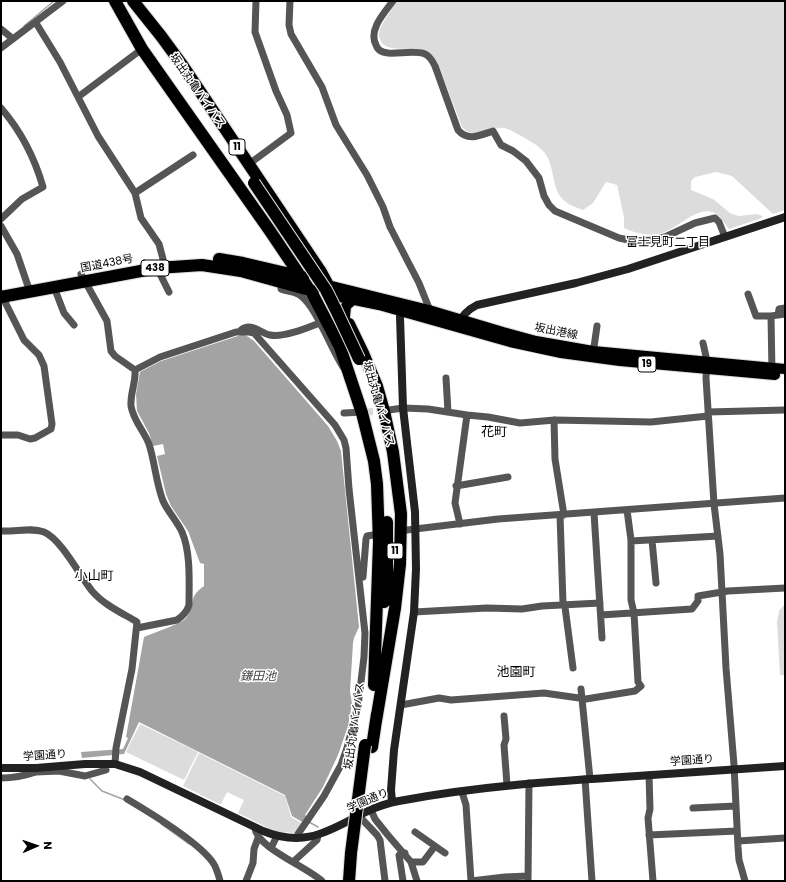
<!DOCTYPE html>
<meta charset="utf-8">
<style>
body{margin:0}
#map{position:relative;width:786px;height:882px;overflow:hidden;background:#fff;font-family:Poppins,sans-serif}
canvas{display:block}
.frame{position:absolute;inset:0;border:2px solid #000;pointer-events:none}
.north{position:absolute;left:16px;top:826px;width:40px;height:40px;-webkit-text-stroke:3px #fff;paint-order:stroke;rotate:88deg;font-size:11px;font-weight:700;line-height:16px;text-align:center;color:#000}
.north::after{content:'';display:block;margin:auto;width:14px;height:18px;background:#000;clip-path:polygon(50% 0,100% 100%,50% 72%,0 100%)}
</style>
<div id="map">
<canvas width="786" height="882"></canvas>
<div class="frame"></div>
<div class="north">N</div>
</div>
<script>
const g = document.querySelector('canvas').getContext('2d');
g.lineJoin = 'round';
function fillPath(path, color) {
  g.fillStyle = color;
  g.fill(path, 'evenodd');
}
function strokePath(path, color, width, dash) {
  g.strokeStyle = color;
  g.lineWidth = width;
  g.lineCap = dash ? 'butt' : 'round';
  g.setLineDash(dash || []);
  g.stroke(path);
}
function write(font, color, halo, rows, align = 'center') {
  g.font = font + ' Poppins,"Noto Sans JP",sans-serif';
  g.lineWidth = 3;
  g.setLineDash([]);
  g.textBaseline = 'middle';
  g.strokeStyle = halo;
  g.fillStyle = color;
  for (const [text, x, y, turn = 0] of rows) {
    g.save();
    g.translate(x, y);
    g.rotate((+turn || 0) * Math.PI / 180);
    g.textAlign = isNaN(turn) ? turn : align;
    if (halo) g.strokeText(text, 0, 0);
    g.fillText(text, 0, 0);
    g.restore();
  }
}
const green = new Path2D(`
 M397,1H785V210L773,214L732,176L716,172L695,177L691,181V190L713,199L730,213L738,216L757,214L762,216V218L729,229C724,223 720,214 712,212C696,207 678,228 662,233C650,237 635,233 624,228V217L617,185L606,182L593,203L583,210C578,208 571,206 566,202C550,191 556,166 544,152C536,143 521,136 510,130C492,121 476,143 462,127L438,64C434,58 429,52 422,50C411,46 384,54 380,39C378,35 379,31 381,27C385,18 392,10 397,1Z
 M785,604V675H780L777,622L779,611Z
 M140,724L198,752L184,780L126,752Z
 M199,753L285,796L291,817L303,824L296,833L280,832L270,829L238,813L244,800L227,792L221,804H219L183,786Z`);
const water = new Path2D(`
 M244,334L254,341L328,426L337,441L341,451L359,627L354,638L353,643L350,691L352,704L348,726L338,755L323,787L305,815L308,817L304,823L292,816L285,795L139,722L124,754L82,758L81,752L123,749L128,738L126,737L144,637C153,633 181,624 186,618C197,604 186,599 204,586V564L200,563L188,531L171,506L166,494L157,456L165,454L163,444L153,446L149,433L137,411L136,394L140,372L161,361Z`);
const stream = new Path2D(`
 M24,26L54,1
 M90,779L102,791L125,800
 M309,822L318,827
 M161,824L189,844`);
const streetTunnel = new Path2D(`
 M366,412L382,411`);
const street = new Path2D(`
 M290,1L289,25L291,34L322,87L336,125L367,175L383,207L390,227L419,283L431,313
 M393,1C384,13 368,30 376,45C378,51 382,52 388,53C399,54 415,50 425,54C430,56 433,62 435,66L458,130C468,142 481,135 493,131L501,145L513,151L526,161L539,178L544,196L549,205L555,211L619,238L633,241L653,240L667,236L695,223L715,218L719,222L725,237
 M36,23L60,62L98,136L135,193L141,218L159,244L163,259
 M1,29L13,39
 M1,48L63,1
 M78,97L142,49
 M1,108C20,130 35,159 43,187L22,199L1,219
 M249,164L291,133L287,115L276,91L255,32L256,1
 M135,193L193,155
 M1,226L17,254L30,292
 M157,268L169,292
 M81,274L107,321L111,351L115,356L135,370
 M281,280V289C287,292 296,291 301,296C316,307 331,349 343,367
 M54,287L64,313L74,325
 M748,294L756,316H771L785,314
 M778,315L779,309L785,308
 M771,316L772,372
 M241,330C251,322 260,333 270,335C284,338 309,327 322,322
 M703,343L707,361L706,378L714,504L720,554L726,668L734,765L738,847L739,860L745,881
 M593,354L597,326
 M135,370L160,357L236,332H249L254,333L335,425L344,440L346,448L349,489L365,633L364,657L358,706L347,748L341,765L324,796L298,834L297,838
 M135,370C136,382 130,394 131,406C133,420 144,431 149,444C155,463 156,483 163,501C168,512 177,521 182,532C191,553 189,582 189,605C187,612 183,616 177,620L137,628
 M446,378L448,412
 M382,411L403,408L428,409L467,415L488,417L520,423L555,420L651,422L708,416
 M708,412L785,410
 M344,413L364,412
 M554,420L555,459L564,515
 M1,435H18L30,439L35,438L51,429L52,424L44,366L39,355L24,340L1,294
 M456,486L508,477
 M594,513L602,638
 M560,515L563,603L565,607L573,668
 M460,524L455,503L467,415
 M407,530L498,519L785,498
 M1,531C15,532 31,527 44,532C61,539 80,576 92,591C104,605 122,613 137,622L132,669L116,748L115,764
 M652,540L656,583
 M631,541L718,536
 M363,577L366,539L367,536L373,535
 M414,612L487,608L522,609L542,606L600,603
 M601,615L692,609L698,601V596L728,591L785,588
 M581,689L590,779
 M401,705L439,698L451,700L544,693L586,699L635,691L641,686L638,682L634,613L631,600V540L627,510
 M504,716L506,739L504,745L507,785
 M36,772L59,771L85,776L106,770
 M649,775L650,809L648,818L653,881
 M1,778C13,778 24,776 36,772V768
 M585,779L592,881
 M462,792L466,805L471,881
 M127,799C149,812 204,845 215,866C217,871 219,876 220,881
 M693,808L736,806
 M371,810L375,819L387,834L411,862L417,881
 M359,816L377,835L380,840L385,881
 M255,828C256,847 307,867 322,881
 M415,832L445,853
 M649,835L737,831
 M738,841L785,838
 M271,848L277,836
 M293,862L317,840L318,835
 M411,862H423L435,846
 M246,881L253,863L254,849L258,838
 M403,881L399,855L405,853
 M471,881L505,877L528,876
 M528,881L529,783`);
const secondary = new Path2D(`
 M459,324C462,315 469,309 477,305L576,283L628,269L785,217
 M1,768H36L85,764H115L140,772L263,831C322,855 347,810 399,801C478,786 557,781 637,776C686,773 736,769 785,766
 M392,802L391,790L394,750L414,612L416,569L415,512L403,408L400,317L402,305`);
const primary = new Path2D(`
 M328,285L429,310L503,332L536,341L593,351L785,369
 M335,296L379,305L510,342L561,353L620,361L775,375
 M345,317L346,306L353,300`);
const highway = new Path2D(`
 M115,1L142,49L270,231L313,295L340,347L362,413L374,461L377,484L379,542L374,685
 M133,1L161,36L183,66L321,272L328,285
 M219,259L243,263L303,277
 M1,297L157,268L202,265L241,271L313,291
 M349,324L363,353L377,386L384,411L393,452L401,514L400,564L395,608L376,721
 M384,602L387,572V522
 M372,747L377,714`);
const highwayBridge = new Path2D(`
 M254,183L326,290L337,312L359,359
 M349,881L351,853L365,745`);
const shields = [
 [237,147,16],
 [155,268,28],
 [647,364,18],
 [395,551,16]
];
const shieldNames = [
 ["11",237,147],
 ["438",155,268],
 ["19",647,364],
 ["11",395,551]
];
const streetNames = [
 ["坂出丸亀バイパス",197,91,55],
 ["国道438号",107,264,-11],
 ["坂出港線",556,332,11],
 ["坂出丸亀バイパス",378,404,74],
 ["坂出丸亀バイパス",355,726,-82],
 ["学園通り",45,756,-4],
 ["学園通り",692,761,-4],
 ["学園通り",368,801,-23]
];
const neighbourhoodNames = [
 ["富士見町二丁目",668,243]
];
const waterNames = [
 ["鎌田池",258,677]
];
const quarterNames = [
 ["花町",494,433],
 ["小山町",94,577],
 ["池園町",516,673]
];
fillPath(green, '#dcdcdc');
fillPath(water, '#a3a3a3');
strokePath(stream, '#a3a3a3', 1.5);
strokePath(streetTunnel, '#d9d9d9', 7, [7, 3.5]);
strokePath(primary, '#dbdbdb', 12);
strokePath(highway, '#dbdbdb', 14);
strokePath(street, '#555', 7);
strokePath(secondary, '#222', 8);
strokePath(primary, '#000', 10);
strokePath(highway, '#000', 12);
strokePath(highwayBridge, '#dbdbdb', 14, []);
strokePath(highwayBridge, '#000', 12);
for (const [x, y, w] of shields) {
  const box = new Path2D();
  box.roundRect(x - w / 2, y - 8, w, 16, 3);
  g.fillStyle = '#fff';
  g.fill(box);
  strokePath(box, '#000', 1);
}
write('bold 10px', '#000', null, shieldNames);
write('11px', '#000', '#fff', streetNames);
write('12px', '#000', '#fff', neighbourhoodNames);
write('italic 12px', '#444', '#fff', waterNames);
write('13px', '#000', '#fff', quarterNames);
</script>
